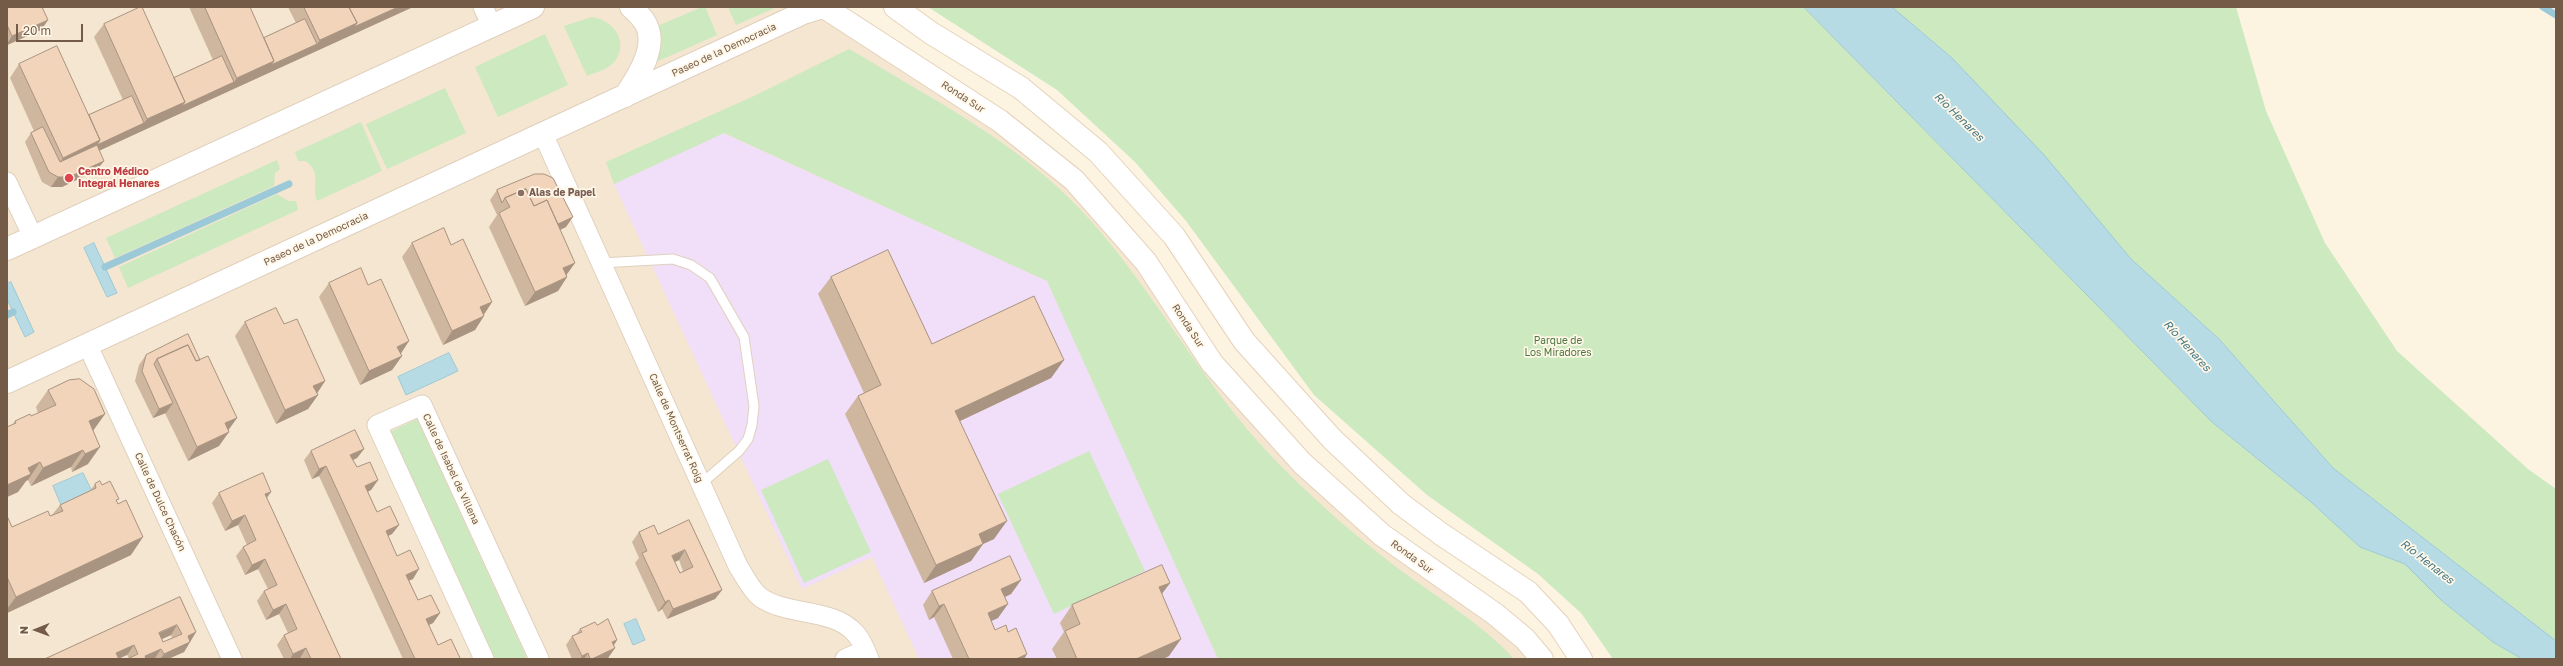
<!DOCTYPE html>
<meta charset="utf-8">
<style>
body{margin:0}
#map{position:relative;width:2563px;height:666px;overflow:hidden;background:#fcf4e1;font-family:"Golos Text",sans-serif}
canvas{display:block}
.frame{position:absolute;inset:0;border:8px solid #735b48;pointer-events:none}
.north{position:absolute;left:16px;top:610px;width:40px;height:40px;-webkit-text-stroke:3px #fff7e7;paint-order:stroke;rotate:269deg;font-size:11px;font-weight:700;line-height:16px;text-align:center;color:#735b48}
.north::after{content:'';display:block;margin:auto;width:14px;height:18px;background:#735b48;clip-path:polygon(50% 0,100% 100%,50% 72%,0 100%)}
.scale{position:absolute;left:16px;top:24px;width:67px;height:18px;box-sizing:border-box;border:2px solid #735b48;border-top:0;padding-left:5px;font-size:12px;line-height:14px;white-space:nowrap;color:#735b48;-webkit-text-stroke:3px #fff7e7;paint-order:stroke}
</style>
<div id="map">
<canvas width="2563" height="666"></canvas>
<div class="frame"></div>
<div class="north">N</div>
<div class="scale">20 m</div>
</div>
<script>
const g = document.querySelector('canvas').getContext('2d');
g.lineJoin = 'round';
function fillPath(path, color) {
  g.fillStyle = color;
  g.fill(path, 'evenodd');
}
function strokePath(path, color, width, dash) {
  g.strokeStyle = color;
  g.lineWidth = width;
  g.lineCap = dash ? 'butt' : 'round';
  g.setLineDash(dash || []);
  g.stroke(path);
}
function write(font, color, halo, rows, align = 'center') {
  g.font = font + ' "Golos Text",sans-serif';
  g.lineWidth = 3.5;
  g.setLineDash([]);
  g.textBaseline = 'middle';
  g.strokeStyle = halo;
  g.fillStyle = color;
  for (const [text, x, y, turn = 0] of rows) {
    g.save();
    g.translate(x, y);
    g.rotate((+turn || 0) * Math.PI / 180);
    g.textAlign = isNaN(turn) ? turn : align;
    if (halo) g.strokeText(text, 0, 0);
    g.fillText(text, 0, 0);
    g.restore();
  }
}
const residential = new Path2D(`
 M7,7H824L1074,180L1302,463L1542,659H7Z`);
const education = new Path2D(`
 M723,133L1047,281L1218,659H919L872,557L802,589L614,184Z`);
const green = new Path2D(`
 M702,7H705L717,35L654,63L655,27Z
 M728,7H777L736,25Z
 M928,7H1804L2212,422L2311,502L2360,547L2405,564L2441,600L2493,642L2522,659H1613L1581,613L1538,574L1427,495L1314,395L1186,221L1135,162L1057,90Z
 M1892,7H2236L2266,111L2325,243L2397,351L2528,469L2556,489V641L2333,468L2219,339L2131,259L1952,58Z
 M592,17C614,20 629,42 615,61C608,70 596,72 587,76L564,26Z
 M545,34L568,85L498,117L475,67Z
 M849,49C864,57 878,66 893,75C966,118 1033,156 1091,221C1161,300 1208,395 1285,470C1321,506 1361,541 1403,572C1441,600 1482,624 1514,659H1218L1047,281L724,133L614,184L606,162L754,96Z
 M445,88L466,133L387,169L366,124Z
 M361,122L382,171L317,201C311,186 323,172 305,161H298L295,152Z
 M277,160L280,169L275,173L274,186L115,258L106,238Z
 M277,194L288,201H296L298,210L128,288L119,267Z
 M417,419L527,659H495L390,432Z
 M1089,451L1145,571L1054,614L998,494Z
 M828,459L871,552L804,583L761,490Z`);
const water = new Path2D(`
 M1804,7H1892L1952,58L2045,156L2131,259L2219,339L2333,468L2556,641V659H2522L2493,642L2441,600L2405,564L2360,547L2311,502L2212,422Z
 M94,243L117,293L107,297L84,248Z
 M11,282L34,332L25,337L7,299V284Z
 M449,353L458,371L406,395L398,377Z
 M83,473L92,491L61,505L53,486Z
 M636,619L645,640L633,645L624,624Z`);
const stream = new Path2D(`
 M2543,7L2556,15
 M105,267L289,184
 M7,315L13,312`);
const service = new Path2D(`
 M601,263L673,259L691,265L710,278L744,337L754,406L752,425L748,439L739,451L701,484`);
const minor = new Path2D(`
 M483,7L492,26
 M543,134L738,566C744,575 751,590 760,597C788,617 833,607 856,634C862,641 866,651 869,659
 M7,182L33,237
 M88,346L232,659
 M484,659L377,425L422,405L539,659
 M845,659L865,650`);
const tertiary = new Path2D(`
 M625,96C638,77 660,44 644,21C641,16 635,11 631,7
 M7,249L533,7
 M7,382L803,13L823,7`);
const secondary = new Path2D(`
 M824,7L1000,121L1074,180L1146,262L1212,363L1302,463L1382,535L1495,614L1525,639L1542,659
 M895,7L931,33L1021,88L1098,152L1174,236L1244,341L1332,439L1401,504L1441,534L1528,592L1558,624L1581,659`);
const wall = new Path2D(`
 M7,7L48,20L41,30L7,45Z
 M189,7H250L264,38L296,23L288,7H413L100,150L97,170L62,187H51L42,182L25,142L31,133L34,131L10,78L19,64L89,115L123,100L94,37L104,24L174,78L213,60Z
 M497,190L566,227L560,230L566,275L567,277L558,291L525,306L489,227L497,215L490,200Z
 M412,243L451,245L492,302L484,314L475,330L443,345L402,257Z
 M831,277L932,344L1064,360L1051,378L960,421L994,539L983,544L971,561L924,583L845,414L858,396L864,393L818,294Z
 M329,283L401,354L402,356L392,370L360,385L319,297Z
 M245,322L284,324L325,381L317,393L318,395L308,409L276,424L235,336Z
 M146,355L200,360L237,418L228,430L219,446L188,461L165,413L153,418L135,381L139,365Z
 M48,390L105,414L93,431L88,464L72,472L71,467L31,486L28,480L26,481L18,492L7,497V427L12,425L15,421L31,416L38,413L36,407Z
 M364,449L357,458L353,460L357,467L378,480L371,490L368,492L377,512L399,525L392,534L388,536L397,556L413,579L409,580L418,600L440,613L433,623L429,625L438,645L460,658L459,659H403L319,476L312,479L304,460L311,451Z
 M95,484L102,485L117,502L131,555L7,613V516L12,527L50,516L52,515L60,505L90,491Z
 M271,492L267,498L341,659H300V658L297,659H284L277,645L284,635L288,633L279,614L266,620L257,601L264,591L268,589L258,569L245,575L241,566L236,556L243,547L247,545L238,525L225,531L212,503L219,493Z
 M689,520L722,590L715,599L667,619L662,609L658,612L635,563L639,558L632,542L639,532L658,534ZM679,560L683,571L680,573L675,562Z
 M1021,580L1011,594L1005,597L998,618L991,621L995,630L1008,632L1027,654L1024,659H953L934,617L929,620L923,605L932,591Z
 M1170,583L1162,594L1169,656L1163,659H1057L1052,649L1064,632L1060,623L1072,605Z
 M180,597L196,632L184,652L168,659L129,658L127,655L45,659ZM171,635L172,638L163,642L162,639Z
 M597,625L617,640L613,646L615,648L608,658L606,659H572L566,645L572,636L576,634L580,629Z`);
const shadedWall = new Path2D(`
 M398,7H413L310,54L320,40L357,23Z
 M48,20L41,30L7,45V44L12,36Z
 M317,44L310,54L227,92L237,78L274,61Z
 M234,82L227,92L53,172L63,158L100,140L144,123L147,119L185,102Z
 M104,161L97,170L62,187H51L58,177Z
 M573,217L566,227L547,236L553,226Z
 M575,263L565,277L563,268Z
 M567,277L558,291L525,306L535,292Z
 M492,302L483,316L480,307Z
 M484,316L475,330L443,345L452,331Z
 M409,341L400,355L397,347Z
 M402,356L392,370L360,385L369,371Z
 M1064,360L1051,378L943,429L955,411Z
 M325,381L316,395L313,386Z
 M318,395L308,409L276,424L285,410Z
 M173,403L166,413L153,418L159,409Z
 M105,414L92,432L89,421Z
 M237,418L227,432L225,423Z
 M229,432L219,446L188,461L197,447Z
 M100,447L88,464L72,472L85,454Z
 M364,449L357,458L344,464L350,455Z
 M83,450L71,467L31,486L43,468Z
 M40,462L28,480L26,481L18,492L7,497V485L28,468Z
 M326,466L319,476L312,479L319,469Z
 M378,480L371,490L358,496L365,486Z
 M271,492L264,501L265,494Z
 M245,515L238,525L225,531L232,521Z
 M1007,521L994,539L983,544L971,561L924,583L936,565L979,534Z
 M399,525L392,534L379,540L386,531Z
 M143,537L131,555L7,613V609L16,597Z
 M685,550L679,560L666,566L672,556Z
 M265,559L258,569L245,575L252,565Z
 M419,569L413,579L399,585L406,575Z
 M1021,580L1011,594L992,603L1001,589Z
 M1170,583L1157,600L1159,587Z
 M722,590L715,599L667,619L673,609Z
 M669,600L662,609L658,612L665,602Z
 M286,604L279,614L266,620L273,610Z
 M944,604L934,617L929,620L939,606Z
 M1008,604L998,618L978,627L988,613Z
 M440,613L433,623L420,629L426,619Z
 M177,625L171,635L153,643L159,633Z
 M196,632L190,642L188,636Z
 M1181,639L1169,656L1163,659H1136Z
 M617,640L611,650L612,642Z
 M190,642L184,652L168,659H160L164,654Z
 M134,645L127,655L118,659L116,653Z
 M306,648L300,658L297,659H290L293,654Z
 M615,648L608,658L606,659H592Z
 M161,649L155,658L153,659H143L145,656Z
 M588,653L584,659H580L582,656Z
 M1027,654L1024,659H1016Z`);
const building = new Path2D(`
 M7,7H42L48,20L12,36L7,25Z
 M140,7H142L185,102L147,119L104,24Z
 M205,7H250L274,61L237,78Z
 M304,7H349L357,23L320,40Z
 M349,7H398L354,27L357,23Z
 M305,19L317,44L271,65L274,61L264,38Z
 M57,46L100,140L63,158L19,64Z
 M222,56L234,82L182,106L185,102L174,78Z
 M132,96L144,123L97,145L100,140L89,115Z
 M43,127L60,162L97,145L104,161L69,177H58L49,172L31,133Z
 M535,174H544L553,178L573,217L558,224L547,200L534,206L526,189L505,198L502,203L497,190Z
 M526,189L534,206L547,200L575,263L563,268L567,277L535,292L499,213L510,207L505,198Z
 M444,228L451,245L463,239L492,302L480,307L484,316L452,331L412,243Z
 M888,250L932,344L1034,296L1064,360L955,411L1007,521L979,534L983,544L936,565L858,396L881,385L831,277Z
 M361,268L368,285L381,279L409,341L397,347L402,356L369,371L329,283Z
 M276,308L284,324L297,319L325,381L313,386L318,395L285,410L245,322Z
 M188,334L200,360L196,361L188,345L157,359L154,364L173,403L159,409L142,371L146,355Z
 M188,345L196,361L208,356L237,418L225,423L229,432L197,447L157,359Z
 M80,379L94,389L105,414L89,421L100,447L85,454L83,450L43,468L40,462L28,468L31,474L7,485V427L16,423L15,421L30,414L31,416L56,405L48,390L69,380Z
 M355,430L364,449L350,455L357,467L370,462L378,480L365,486L377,512L390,506L399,525L386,531L397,556L410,550L419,569L406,575L418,600L431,595L440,613L426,619L438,645L451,639L460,658L458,659H415L326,466L319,469L311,451Z
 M263,473L271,492L265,494L341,659H311L306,648L293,654L284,635L297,629L286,604L273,610L264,591L277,585L265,559L252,565L248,556L243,547L256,540L245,515L232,521L219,493Z
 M100,481L102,485L110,481L119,499L116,500L118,504L126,500L143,537L16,597L7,577V516L12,527L48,511L50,516L63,511L60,505L96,488L95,484Z
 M689,520L722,590L673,609L669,600L665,602L642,553L647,551L639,532L654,525L658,534ZM685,550L693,567L680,573L672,556Z
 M1010,556L1021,580L1001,589L1008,604L988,613L995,630L1006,625L1008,632L1016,628L1027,654L1016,659H969L944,604L939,606L932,591Z
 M1162,565L1170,583L1159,587L1181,639L1136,659H1077L1065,631L1080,624L1072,605Z
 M180,597L196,632L188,636L190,642L164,654L161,649L145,656L146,659H127L138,654L134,645L116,653L119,659H45ZM177,625L182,634L163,642L159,633Z
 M608,619L617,640L612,642L615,648L592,659H590L588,653L582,656L572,636L582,632L580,629L595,622L597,625Z`);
const markers = [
 [69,178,5,"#e0444e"],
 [521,193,4,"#8d6e63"]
];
const streetNames = [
 ["Paseo de la Democracia",724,50,-25],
 ["Ronda Sur",963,97,33],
 ["Paseo de la Democracia",316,239,-25],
 ["Ronda Sur",1188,326,57],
 ["Calle de Montserrat Roig",676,428,66],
 ["Calle de Isabel de Villena",451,469,65],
 ["Calle de Dulce Chacón",160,502,65],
 ["Ronda Sur",1412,557,36]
];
const healthNames = [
 ["Centro Médico",78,172],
 ["Integral Henares",78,184]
];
const educationNames = [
 ["Alas de Papel",529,193]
];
const parkNames = [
 ["Parque de",1558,341],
 ["Los Miradores",1558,353]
];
const waterNames = [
 ["Río Henares",1959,117,44],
 ["Río Henares",2187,346,48],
 ["Río Henares",2427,562,38]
];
fillPath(residential, '#f4e6d0');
fillPath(education, '#f1def8');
fillPath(green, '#cde9c0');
fillPath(water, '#b6dbe5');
strokePath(water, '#9cc9d7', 1);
strokePath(stream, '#9cc9d7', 7);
strokePath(service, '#e0d0bd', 11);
strokePath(minor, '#e0d0bd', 21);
strokePath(tertiary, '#e0d0bd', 24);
strokePath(secondary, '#e5d2bb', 24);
strokePath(service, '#fff', 9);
strokePath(minor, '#fff', 19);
strokePath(tertiary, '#fff', 22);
strokePath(secondary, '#fff', 22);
fillPath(wall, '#cfb69f');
fillPath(shadedWall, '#a99482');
fillPath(building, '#f1d4b9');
strokePath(building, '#a99482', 1);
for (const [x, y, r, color] of markers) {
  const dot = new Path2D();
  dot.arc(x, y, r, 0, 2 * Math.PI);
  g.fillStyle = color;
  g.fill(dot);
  strokePath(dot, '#fff7e7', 1.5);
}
write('10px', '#735b48', '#fff7e7', streetNames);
write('bold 10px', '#be3a42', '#fff7e7', healthNames, 'left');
write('bold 10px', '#785e54', '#fff7e7', educationNames, 'left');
write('10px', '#4c7841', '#fff7e7', parkNames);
write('italic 11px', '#427686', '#fff7e7', waterNames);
</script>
